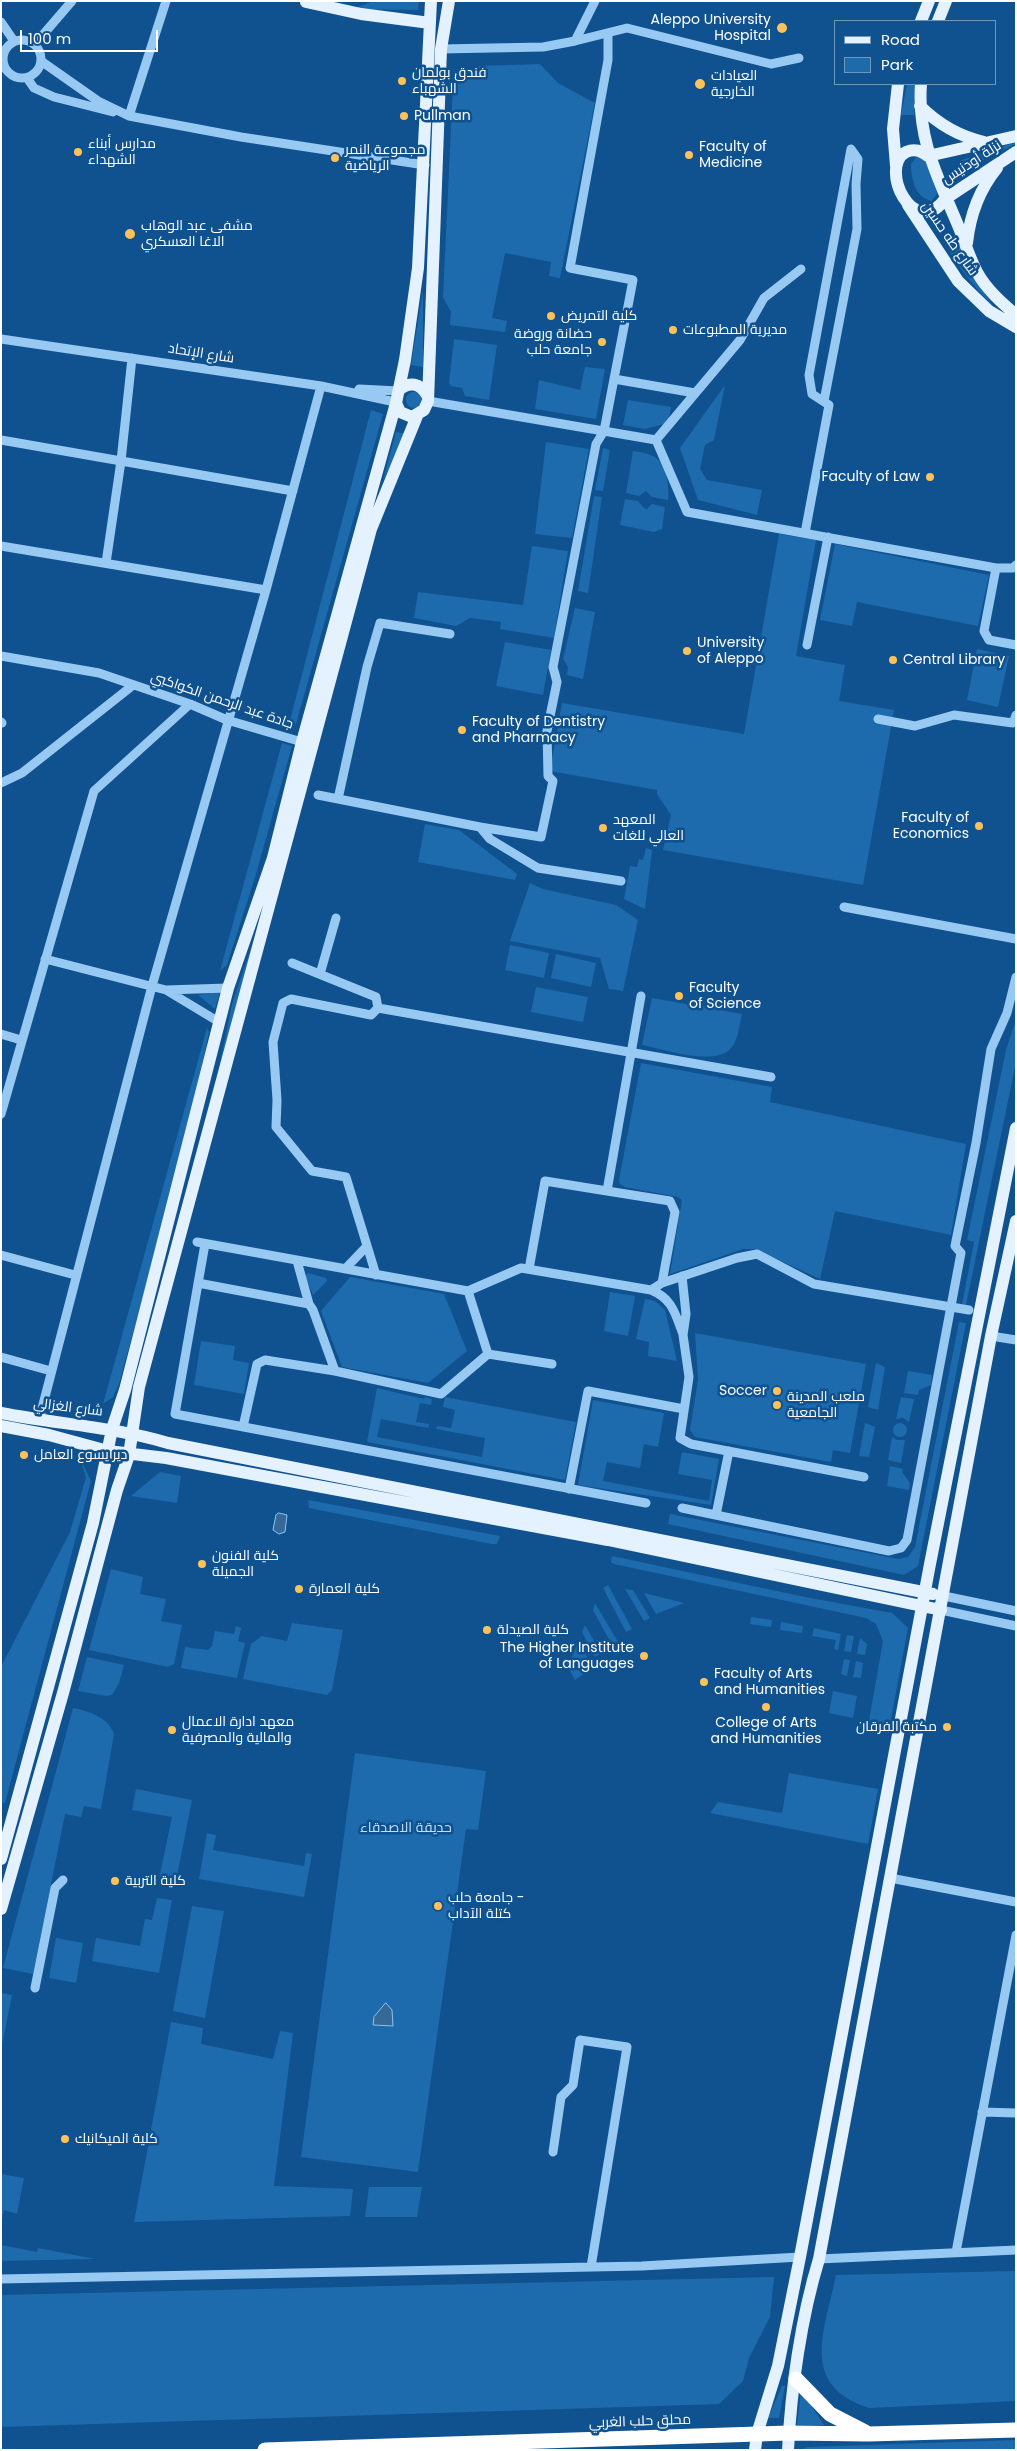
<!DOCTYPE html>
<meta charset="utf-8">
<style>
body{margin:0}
#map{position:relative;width:1017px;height:2451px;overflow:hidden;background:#0f528f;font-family:Poppins,sans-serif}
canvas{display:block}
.frame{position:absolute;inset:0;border:2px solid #fff;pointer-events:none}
.legend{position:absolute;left:834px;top:20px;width:162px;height:65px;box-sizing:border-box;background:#0f528f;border:1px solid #6f97bc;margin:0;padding:6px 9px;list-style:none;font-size:15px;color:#fff}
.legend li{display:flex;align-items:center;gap:10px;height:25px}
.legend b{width:25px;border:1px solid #6f97bc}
.scale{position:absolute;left:20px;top:30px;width:138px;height:22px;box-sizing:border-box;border:2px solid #fff;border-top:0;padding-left:6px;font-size:15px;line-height:18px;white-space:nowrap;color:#fff;-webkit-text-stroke:4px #0f528f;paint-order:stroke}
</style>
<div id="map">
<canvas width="1017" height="2451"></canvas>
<div class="frame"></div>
<ul class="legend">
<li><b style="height:6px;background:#e4f1ff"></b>Road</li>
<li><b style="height:14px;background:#1d6bad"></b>Park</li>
</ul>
<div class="scale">100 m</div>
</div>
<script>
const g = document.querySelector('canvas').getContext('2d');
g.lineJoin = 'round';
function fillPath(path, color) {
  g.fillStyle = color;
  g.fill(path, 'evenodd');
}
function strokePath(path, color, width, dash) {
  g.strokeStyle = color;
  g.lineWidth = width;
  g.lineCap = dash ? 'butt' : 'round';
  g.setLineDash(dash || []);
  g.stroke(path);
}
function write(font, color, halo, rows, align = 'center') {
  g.font = font + ' Poppins,Cairo,sans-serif';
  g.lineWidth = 5;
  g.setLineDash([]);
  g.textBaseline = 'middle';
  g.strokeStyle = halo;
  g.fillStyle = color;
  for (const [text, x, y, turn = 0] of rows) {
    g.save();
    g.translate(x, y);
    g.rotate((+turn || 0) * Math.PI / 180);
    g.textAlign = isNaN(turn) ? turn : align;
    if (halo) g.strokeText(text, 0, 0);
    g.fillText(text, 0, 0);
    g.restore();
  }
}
const green = new Path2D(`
 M374,1H419L418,10L352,9Z
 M540,64L558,83L595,103L560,278L549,276L551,262L505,253L492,318L507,321L505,332L450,325L451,312L443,297L453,86L461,76L479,73L478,66Z
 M907,84H915L914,115H901Z
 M1016,142V144L963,170L959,161Z
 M918,155L926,159L939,191L932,201C915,198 911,178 911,164Z
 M955,235L981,289L994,307C973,286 956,265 943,239Z
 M423,290V367L411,365Z
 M454,339L497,345L489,400L465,396L462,388L451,386L449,383Z
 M585,367L605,369L596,419L535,409L539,380L580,390Z
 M725,385L714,440L705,445L700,469L707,480L762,490L757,515L698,500L680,448Z
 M406 400a8 8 0 1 1 16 0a8 8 0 1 1-16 0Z
 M628,400L671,407L668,423L645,429L623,425Z
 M371,410L383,414L296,724H289Z
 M396,432L407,434L383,480Z
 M546,442L589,449L572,538L535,534Z
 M603,448L610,450L603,491L595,490Z
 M633,451C639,452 647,453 653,456C666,462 670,488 668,500L652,497L646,491L639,496L626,493Z
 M594,496L602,497L588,593L578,591Z
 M625,499L638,501L644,508L647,509L652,504L665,507L662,529L654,532L620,525Z
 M779,534L816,540L796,656L845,665L839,701L894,710L863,885L663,850L671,815L657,794V790L550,771L562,703L744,734Z
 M835,544L989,575L978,626L857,602L852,626L820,620Z
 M532,546L568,551L554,638L500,629L501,622L470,618L456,626L414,618L418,592L523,605Z
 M575,608L595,612L583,679L567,675L568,667L563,659Z
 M505,642L551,650L543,695L496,686Z
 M977,649L1009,656L998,707L967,700Z
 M282,743L292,746L256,874L227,965L220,971Z
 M425,824L459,830L517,874L515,880L418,862Z
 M646,848L652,850L645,909L624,899L630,866L637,867L639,859L643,860Z
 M275,878L210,1113L232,1004Z
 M530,883L543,889L616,905L638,920L623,991L609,989L600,958L510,941Z
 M510,945L549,953L544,978L505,970Z
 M556,954L596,963L591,987L551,978Z
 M536,987L588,997L583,1022L531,1012Z
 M220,992L215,1009L198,995Z
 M652,998L742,1014C739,1025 739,1038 732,1047C717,1068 664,1049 642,1045Z
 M1016,1019V1062L966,1305L962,1304L974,1242L967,1240L1006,1050Z
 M207,1028L209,1032L188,1131L119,1384L113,1397L103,1404Z
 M641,1063L772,1087L770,1102L966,1144L951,1235L835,1211L820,1279L755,1249H743L670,1274L682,1200L678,1197L625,1187L620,1184L619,1180Z
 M308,1273L326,1278L327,1281L313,1295L305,1276Z
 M350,1277L444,1294L467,1351L428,1383L342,1367L321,1311Z
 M610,1292L635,1296L628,1336L604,1331Z
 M645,1299L655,1301L665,1310L677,1361L648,1356L649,1342L636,1339Z
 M959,1322L966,1323L918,1566L904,1575L668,1524L670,1514L898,1559L908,1557L915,1547Z
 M695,1333L866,1364L850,1453L833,1450L831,1462L695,1437L690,1430L698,1380Z
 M201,1341L235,1346L233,1360L249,1363L244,1394L194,1385Z
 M876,1363L885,1367L878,1410L868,1407Z
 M908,1371L932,1375L931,1385L919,1390L918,1395L904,1393Z
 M377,1388L424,1399L425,1397L432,1399L431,1405L420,1403L416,1422L429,1424L428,1428L381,1419L377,1437L482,1457L485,1438L436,1429L437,1426L451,1428L455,1410L443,1407L445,1397L576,1422L565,1480L367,1442Z
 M901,1397L914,1399L909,1422L903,1418L896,1419Z
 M593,1400L664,1413L658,1447L644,1444L640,1468L607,1462L603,1481L709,1501L712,1480L678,1474L682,1452L719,1459L711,1505L578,1485Z
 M865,1423L875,1427L869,1457L859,1456Z
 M893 1430a7 7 0 1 1 14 0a7 7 0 1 1-14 0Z
 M892,1437L897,1440H905L901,1463L888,1460Z
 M79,1456L91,1481L5,1803L1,1802V1667L70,1532L86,1477Z
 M890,1466L903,1469L902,1472L910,1483L909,1490L887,1486Z
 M160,1472L181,1476L177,1503L131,1496Z
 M308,1500L500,1536L497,1544H492L309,1508Z
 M612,1556L805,1597L892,1613L908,1628L889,1730L868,1726L883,1641L876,1624L866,1618L614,1564L611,1562Z
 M111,1569L143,1577L140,1594L166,1599L161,1621L182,1625L174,1664L168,1667L89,1650Z
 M608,1585L632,1629L626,1632L603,1588Z
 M625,1589L633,1590L650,1618L644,1621Z
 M644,1593L684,1603L656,1614Z
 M595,1603L618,1642L612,1645L593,1610Z
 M751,1617L772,1620L771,1627L750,1624Z
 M781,1622L803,1626L802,1633L780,1630Z
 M292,1623L343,1630L332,1690L327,1695L243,1679L251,1644L262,1636L287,1641Z
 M585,1625L601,1653L595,1657L582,1632Z
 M236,1626L241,1628L238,1641L245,1643L237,1678L181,1668L185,1647L208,1650L212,1646L215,1631L234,1634Z
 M814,1628L841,1634L838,1650L834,1649L836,1640L812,1636Z
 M847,1635L854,1636L851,1652L844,1651Z
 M860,1638L867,1644L865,1655L857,1654Z
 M579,1640L592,1668L575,1680L568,1667Z
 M87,1657L124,1665L119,1683L112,1695L106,1696L78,1691Z
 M844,1659L850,1660L847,1676L841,1674Z
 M856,1661L863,1663L861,1678L853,1677Z
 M833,1691L857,1696L853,1718L829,1713Z
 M73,1708C89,1711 109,1718 114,1734L101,1809L84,1806L81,1817L65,1814L33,1974L3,1968Z
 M355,1753L486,1771L478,1830L466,1829L418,2172L301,2157Z
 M789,1773L878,1789L868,1844L710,1813L718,1802L782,1813Z
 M136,1789L192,1800L177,1876L159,1879L172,1817L132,1810Z
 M207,1833L216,1835L213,1850L304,1866L306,1853L312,1854L304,1897L199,1879Z
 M157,1898L172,1900L159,1973L92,1961L96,1938L140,1946L145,1919L152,1920Z
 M192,1906L224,1911L205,2018L173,2011Z
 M56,1938L83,1943L76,1983L49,1978Z
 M1,1993L12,1995L1,2050Z
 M171,2022L203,2028L201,2044L273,2059L280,2031L293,2033L274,2186L353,2189L350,2216L134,2222Z
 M1,2174L24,2178L17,2214L4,2210L1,2224Z
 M369,2187H422L417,2217H365Z
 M1,2245L37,2252L38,2248L95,2259L1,2261Z
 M1016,2271V2401L869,2408C798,2385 825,2330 836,2275Z
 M774,2277L770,2317L749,2358L743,2381L719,2404L1,2427V2295Z
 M782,2386H785L779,2418H768Z
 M801,2390L824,2425H797Z
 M1016,2440V2450H801L807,2447Z`);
const water = new Path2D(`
 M279,1513L287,1515L285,1532L279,1534L273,1530L276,1515Z
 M386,2003L392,2010L393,2026L373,2025L374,2017Z`);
const minor = new Path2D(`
 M1,22L14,41
 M3 59a19 19 0 1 1 38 0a19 19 0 1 1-38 0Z
 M575,41L627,28L771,64L799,58
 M35,44L72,1
 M441,49L543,47L575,41L595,1
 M41,61L98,101L129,116L241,137L425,165
 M27,78L34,88L54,97L113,112
 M129,116L166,1
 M1,339L321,386L395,402
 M614,379L695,393
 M359,389L398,391
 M428,401L656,440L687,512L996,568L984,631L989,640L1016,645
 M824,401L857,229L856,184L858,159L851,149
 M1,440L293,491
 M656,440L740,340L764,298L801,269
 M805,533L829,405L812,394L809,375L851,149
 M1,546L266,590
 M106,563L121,461L132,358
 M996,568H1013L1016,565
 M807,645L828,537
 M1,656L99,673L190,704L227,720L302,742
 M878,719L915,726L954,715L1013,723L1016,715
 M1,722L2,723
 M1,783L22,773L132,686
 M318,795L480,827L490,839L538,868L621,881
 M338,799L367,667L380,623L450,634
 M480,827L541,837L553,781L548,776L547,731L557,682L553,667L596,444L604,431L633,280L570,268L608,60V33
 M844,907L1016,939
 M45,959L166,990
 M292,963L376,997L378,1008
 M320,974L336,918
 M641,996L607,1191L670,1201L675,1212L662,1283
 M219,1022L166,990L228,988
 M1,1034L21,1040
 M1,1114L94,791L190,704
 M197,1242L468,1291L521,1268L651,1290L662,1283L737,1258L757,1254L814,1284L969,1310
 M205,1244L175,1414L646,1503
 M1,1255L75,1275
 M297,1261L309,1304
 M345,1269L367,1246
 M529,1269L545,1181L607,1191
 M376,1275L346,1177L312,1171L276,1127L277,1100L273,1042L283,1003L291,999L371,1015L378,1008L771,1077
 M682,1276L686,1314L683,1335L689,1377L680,1438L691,1444L864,1477
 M198,1283L309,1304L313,1310L335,1371L441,1394L488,1354L468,1291
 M651,1290C673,1299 675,1314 683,1334
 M991,1336L1016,1340
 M488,1354L552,1364
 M1,1357L51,1371
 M39,1420L152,986L266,590L321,386
 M243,1427L257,1364L265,1360L335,1371
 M569,1489L588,1391L684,1409
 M682,1508L889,1551L901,1548L907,1540L961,1253L955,1246L976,1143L991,1049L1007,1013L1016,977
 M716,1515L729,1451
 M944,1596L1016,1611
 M941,1610L1016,1626
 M890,1878L1016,1902
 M35,1988L55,1888L63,1880
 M982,2112L1016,2113
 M553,2152L561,2097L573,2085L580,2040L627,2047L591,2267
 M956,2252L1016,1935
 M819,2259L1016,2250
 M1,2279L642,2266L800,2257`);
const major = new Path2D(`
 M306,2L361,14L430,23
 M921,21L929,1
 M938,21L946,1
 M921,84C917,138 937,175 957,223C964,239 969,257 977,272C986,289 1002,303 1016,315
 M920,106C938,124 958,136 984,142
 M928,156C921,151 915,148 906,152C878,167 914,242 945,199L1016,152
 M928,156L1016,136
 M896,166L893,129L898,84
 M908,205L958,281L989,311L1016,327
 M967,243C970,215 979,190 997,168
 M399,390C409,381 420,383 427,395
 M396,403L400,412L412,417L424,410L428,401L441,49L449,1
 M1,1413C57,1424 114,1427 168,1443L933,1594
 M1,1426L49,1435L108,1451L166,1458L608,1540L941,1610
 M1,1859L93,1523L112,1429L125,1390L228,988L273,858L302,742L396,403L405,360L418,268L431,1
 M1,1909L63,1693L117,1490L129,1455L139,1387L371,529L417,416
 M755,2450L757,2434L778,2366L800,2257L930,1564L1016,1128
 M788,2450C791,2389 801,2318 819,2259L991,1336L1016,1221`);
const highway = new Path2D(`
 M796,2379L830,2414L865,2432
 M265,2450L789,2433L868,2434L1016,2430`);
const markers = [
 [782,28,6,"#ffc15a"],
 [402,81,5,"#ffc15a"],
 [700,84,6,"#ffc15a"],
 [404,116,5,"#ffc15a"],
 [78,152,5,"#ffc15a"],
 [689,155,5,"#ffc15a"],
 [335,158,5,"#ffc15a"],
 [130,234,6,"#ffc15a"],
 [551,316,5,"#ffc15a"],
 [673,330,5,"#ffc15a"],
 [602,342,5,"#ffc15a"],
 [930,477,5,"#ffc15a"],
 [687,651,5,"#ffc15a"],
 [893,660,5,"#ffc15a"],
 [462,730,5,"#ffc15a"],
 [979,826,5,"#ffc15a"],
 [603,828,5,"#ffc15a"],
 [679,996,5,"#ffc15a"],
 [777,1391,5,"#ffc15a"],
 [777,1405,5,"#ffc15a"],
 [24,1455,5,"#ffc15a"],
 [202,1564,5,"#ffc15a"],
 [299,1589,5,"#ffc15a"],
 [487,1630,5,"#ffc15a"],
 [644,1656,5,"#ffc15a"],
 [704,1682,5,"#ffc15a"],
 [766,1707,5,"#ffc15a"],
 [947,1727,5,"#ffc15a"],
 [172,1730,5,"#ffc15a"],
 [115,1881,5,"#ffc15a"],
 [438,1906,5,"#ffc15a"],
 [65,2139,5,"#ffc15a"]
];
const poiNames = [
 ["Aleppo University",771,20,"right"],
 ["Hospital",771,36,"right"],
 ["فندق بولمان",412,73],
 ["الشهباء",412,89],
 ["العيادات",711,76],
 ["الخارجية",711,92],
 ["Pullman",414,116],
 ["مدارس أبناء",88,144],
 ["الشهداء",88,160],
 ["Faculty of",699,147],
 ["Medicine",699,163],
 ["مجموعة النمر",345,150],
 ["الرياضية",345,166],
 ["مشفى عبد الوهاب",141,226],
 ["الاغا العسكري",141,242],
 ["كلية التمريض",561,316],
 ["مديرية المطبوعات",683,330],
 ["حضانة وروضة",592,334,"right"],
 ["جامعة حلب",592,350,"right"],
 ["Faculty of Law",920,477,"right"],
 ["University",697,643],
 ["of Aleppo",697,659],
 ["Central Library",903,660],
 ["Faculty of Dentistry",472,722],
 ["and Pharmacy",472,738],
 ["Faculty of",969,818,"right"],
 ["Economics",969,834,"right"],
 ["المعهد",613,820],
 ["العالي للغات",613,836],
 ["Faculty",689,988],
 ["of Science",689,1004],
 ["Soccer",767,1391,"right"],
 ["ملعب المدينة",787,1397],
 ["الجامعية",787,1413],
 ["دير يسوع العامل",34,1455],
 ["كلية الفنون",212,1556],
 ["الجميلة",212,1572],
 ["كلية العمارة",309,1589],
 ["كلية الصيدلة",497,1630],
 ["The Higher Institute",634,1648,"right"],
 ["of Languages",634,1664,"right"],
 ["Faculty of Arts",714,1674],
 ["and Humanities",714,1690],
 ["معهد ادارة الاعمال",182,1722],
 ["والمالية والمصرفية",182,1738],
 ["College of Arts",766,1723,"center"],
 ["and Humanities",766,1739,"center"],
 ["مكتبة الفرقان",937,1727,"right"],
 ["كلية التربية",125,1881],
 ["جامعة حلب -",448,1898],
 ["كتلة الآداب",448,1914],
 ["كلية الميكانيك",75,2139]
];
const streetNames = [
 ["نزلة أودنيس",972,163,-33],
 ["شارع طه حسين",949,239,55],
 ["شارع الإتحاد",201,354,9],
 ["جادة عبد الرحمن الكواكبي",222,701,19],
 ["شارع الغزالي",68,1408,7],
 ["محلق حلب الغربي",640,2422,-2]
];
const parkNames = [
 ["حديقة الاصدقاء",406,1828]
];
fillPath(green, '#1d6bad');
fillPath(water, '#366996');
strokePath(water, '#88c6f7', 1);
strokePath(minor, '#97c9f3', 9);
strokePath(major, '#e4f1ff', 12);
strokePath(highway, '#fff', 15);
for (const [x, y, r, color] of markers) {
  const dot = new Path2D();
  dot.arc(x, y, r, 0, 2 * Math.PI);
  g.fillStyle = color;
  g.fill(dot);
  strokePath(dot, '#0f528f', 2);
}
write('14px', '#fff', '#0f528f', poiNames, 'left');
write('14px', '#fff', '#0f528f', streetNames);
write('14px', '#bfe1fe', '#0f528f', parkNames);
</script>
